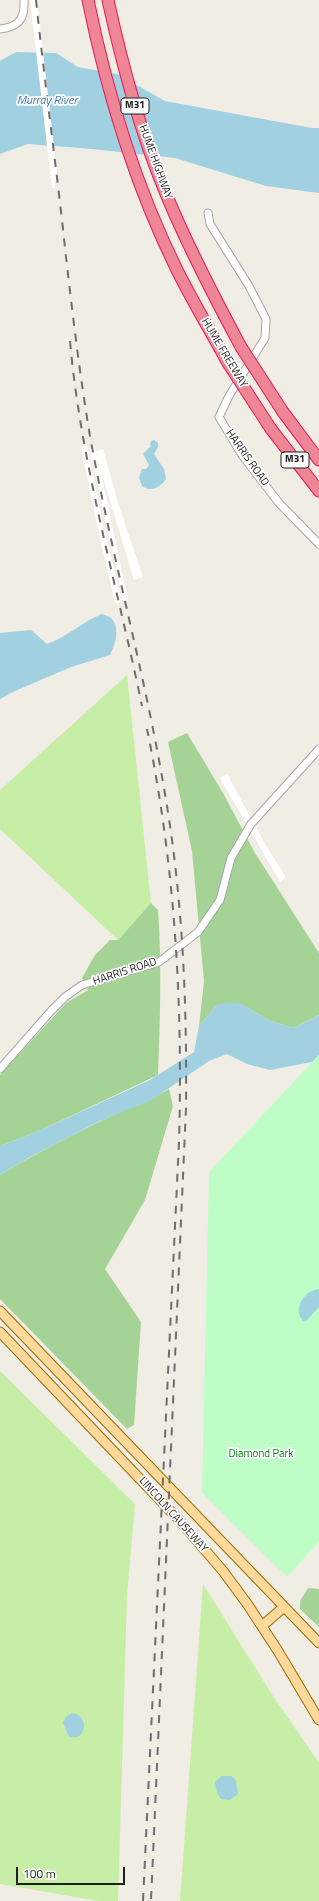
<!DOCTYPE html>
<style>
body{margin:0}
#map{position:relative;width:319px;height:1901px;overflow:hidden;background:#f0ede4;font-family:"Titillium Web",sans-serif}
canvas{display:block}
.scale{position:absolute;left:16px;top:1867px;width:109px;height:18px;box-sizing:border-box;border:2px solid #1f1f1f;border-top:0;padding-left:5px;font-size:12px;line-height:14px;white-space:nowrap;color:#1f1f1f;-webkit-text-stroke:3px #fff;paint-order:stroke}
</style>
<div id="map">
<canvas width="319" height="1901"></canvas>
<div class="scale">100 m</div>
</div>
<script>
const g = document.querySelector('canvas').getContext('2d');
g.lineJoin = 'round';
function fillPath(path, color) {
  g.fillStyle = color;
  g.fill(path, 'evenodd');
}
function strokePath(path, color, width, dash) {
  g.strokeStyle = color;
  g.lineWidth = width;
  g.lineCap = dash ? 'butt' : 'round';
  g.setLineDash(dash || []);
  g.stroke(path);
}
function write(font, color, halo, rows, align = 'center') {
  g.font = font + ' "Titillium Web",sans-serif';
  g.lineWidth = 3.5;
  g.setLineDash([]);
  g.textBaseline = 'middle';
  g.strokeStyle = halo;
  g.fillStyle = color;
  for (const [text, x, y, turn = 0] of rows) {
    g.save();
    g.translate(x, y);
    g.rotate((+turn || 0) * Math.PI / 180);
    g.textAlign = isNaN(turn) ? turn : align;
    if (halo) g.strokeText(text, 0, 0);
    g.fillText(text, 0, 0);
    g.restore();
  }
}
const grass = new Path2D(`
 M127,675L151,903L118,940L0,829V790Z
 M0,1371L135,1504L127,1596L118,1901H98L0,1884Z
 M203,1584L271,1693L319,1763V1901H180Z`);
const forest = new Path2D(`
 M187,733L223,793L255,853L319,953V1015L293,1028L268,1020L241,1004L217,1005L199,1026L204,981L192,851L168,742Z
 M151,903L158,910C162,965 160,1020 158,1075L41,1130L0,1146V1075L66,1003L88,990L82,978L95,955L110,940H118Z
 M169,1089L173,1106L145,1200L105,1269L141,1322L134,1425L127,1429L0,1299V1175C31,1156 64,1139 97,1123C121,1111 146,1103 169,1089Z
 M308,1588L319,1589V1627L300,1609V1601Z`);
const park = new Path2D(`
 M319,1055V1542L287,1577L202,1493L209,1172Z`);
const water = new Path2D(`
 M16,52L56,53L78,67L117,74L165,101L312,128H319V193L266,186L175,158L92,149L28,144L0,154V61Z
 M154,440L158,443V447L154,454L164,469L166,479C160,487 152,493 142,486L139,478L142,469H146L149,465L143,454L151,446L150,444L151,441Z
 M102,614C104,615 109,616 111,618C121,628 115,645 110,655L71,667L15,691L0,699V633L31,630L47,644C67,637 82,622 102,614Z
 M229,1002L241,1004L268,1020L293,1028L319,1015V1055L312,1062L270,1070L247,1064L227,1054L209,1061L150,1101L98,1122L30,1157L0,1175V1146L41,1130L150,1080L194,1052L199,1026L217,1005Z
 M319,1289V1307L307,1320L303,1321C292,1308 305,1290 319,1289Z
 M72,1713C90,1715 87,1742 69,1737L63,1723L65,1718Z
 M222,1776H231L236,1780L238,1794L230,1800L221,1799L217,1793L215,1782Z`);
const pier = new Path2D(`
 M30,0H37L58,181H55V188H52Z
 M87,445L103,524L122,602L115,603L97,525L81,447Z
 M95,447L96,451L103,449L118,503L143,577L134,580L99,464L128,600L123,601L90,449Z
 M227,774L265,844L286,877L280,882L220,778Z`);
const minor = new Path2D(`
 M0,29C19,27 25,19 24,0
 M208,213L210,224L249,286L266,319L265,338L229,396L219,417L242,455L279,503L319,544
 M0,1069L51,1011L65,997L82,985L159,962L198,932L220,900L231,858L251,824L319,749`);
const major = new Path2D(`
 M0,1311L319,1643
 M0,1332L180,1521L223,1571L248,1605L278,1651L319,1720
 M262,1626L284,1607`);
const highway = new Path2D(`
 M88,0C107,93 135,185 177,270C193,302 211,332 228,363
 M108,0C122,64 139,128 164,189C186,243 213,295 241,347
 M283,412L319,460
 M271,429L319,491`);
const rail = new Path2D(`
 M36,0C45,86 57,171 66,257C73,317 80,377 90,436C112,558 146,677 166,800C183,902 187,1005 186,1108L151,1901
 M70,341C81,465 117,584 142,706
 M143,1901L179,1142C183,1003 175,865 147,729`);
const highwayBridge = new Path2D(`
 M241,347L283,412
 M228,363L271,429`);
const shields = [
 [135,106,28],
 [295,460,28]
];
const shieldNames = [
 ["M31",135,106],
 ["M31",295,460]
];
const streetNames = [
 ["HUME HIGHWAY",155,162,70],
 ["HUME FREEWAY",224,353,59],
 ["HARRIS ROAD",247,458,55],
 ["HARRIS ROAD",125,972,-18],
 ["LINCOLN CAUSEWAY",173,1515,48]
];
const parkNames = [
 ["Diamond Park",261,1454]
];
const waterNames = [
 ["Murray River",47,101]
];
fillPath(grass, '#c7eea6');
fillPath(forest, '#a5d396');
fillPath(park, '#befec6');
fillPath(water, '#a1d0e1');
fillPath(pier, '#fff');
strokePath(minor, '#a6a6a6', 9);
strokePath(major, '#9a6d00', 11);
strokePath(highway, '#e91756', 13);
strokePath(minor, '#fff', 7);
strokePath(major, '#ffd89b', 9);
strokePath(highway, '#ee8695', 11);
strokePath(rail, '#6d6d6d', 2, [8, 8]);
strokePath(highwayBridge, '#e91756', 13, []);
strokePath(highwayBridge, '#ee8695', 11);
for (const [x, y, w] of shields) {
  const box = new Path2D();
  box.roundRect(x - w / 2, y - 8, w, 16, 3);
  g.fillStyle = '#fff';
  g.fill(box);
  strokePath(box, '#1f1f1f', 1);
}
write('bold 10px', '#1f1f1f', null, shieldNames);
write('11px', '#1f1f1f', '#fff', streetNames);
write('11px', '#038713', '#fff', parkNames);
write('italic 12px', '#4378b6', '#fff', waterNames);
</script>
